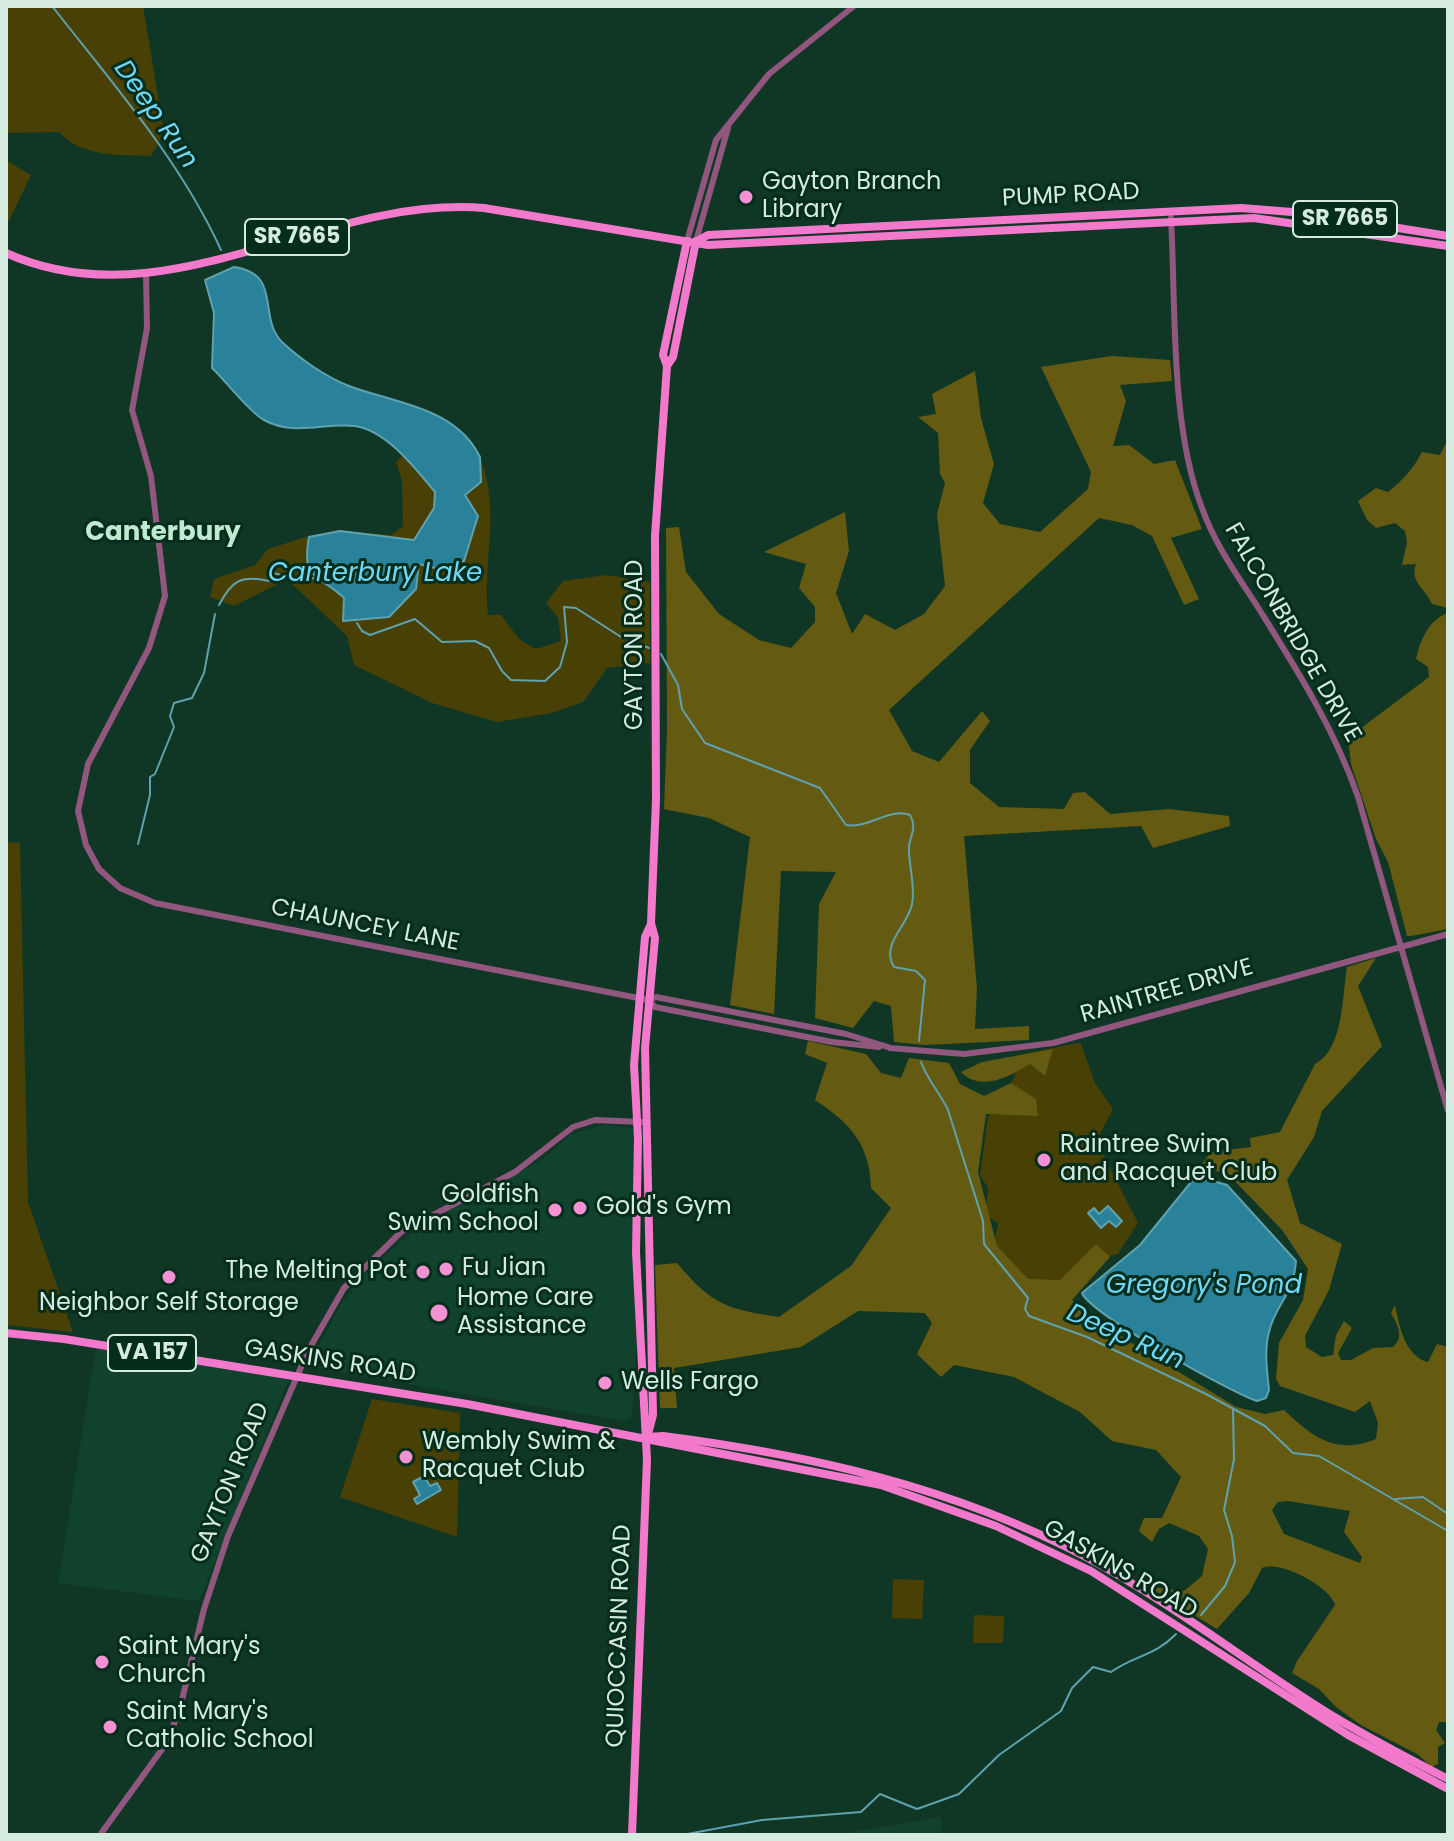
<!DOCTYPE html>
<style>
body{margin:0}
#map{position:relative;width:1454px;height:1841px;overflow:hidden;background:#103725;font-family:Poppins,sans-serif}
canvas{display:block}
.frame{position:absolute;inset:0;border:8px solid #d6ebdf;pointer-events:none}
</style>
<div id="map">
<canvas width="1454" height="1841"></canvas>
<div class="frame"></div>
</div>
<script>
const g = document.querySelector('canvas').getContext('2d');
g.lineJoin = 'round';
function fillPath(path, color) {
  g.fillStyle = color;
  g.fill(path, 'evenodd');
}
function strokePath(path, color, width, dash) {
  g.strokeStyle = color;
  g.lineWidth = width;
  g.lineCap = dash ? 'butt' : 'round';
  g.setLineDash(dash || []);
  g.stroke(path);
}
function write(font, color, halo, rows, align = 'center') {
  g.font = font + ' Poppins,sans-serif';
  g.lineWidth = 6;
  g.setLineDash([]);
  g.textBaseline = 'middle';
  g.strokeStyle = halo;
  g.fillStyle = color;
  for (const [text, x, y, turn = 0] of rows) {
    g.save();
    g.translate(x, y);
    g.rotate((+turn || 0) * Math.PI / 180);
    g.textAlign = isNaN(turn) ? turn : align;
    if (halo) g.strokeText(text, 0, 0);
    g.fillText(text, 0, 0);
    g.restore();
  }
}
const built = new Path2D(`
 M603,1125L634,1128L637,1332L632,1417L623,1421L314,1368L312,1358L343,1301L366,1273L405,1238L449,1209L543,1159L570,1135Z
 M96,1348L289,1379L199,1601L58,1583Z
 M941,1817L942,1835H833Z`);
const green = new Path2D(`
 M6,6H143L164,133L151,156C118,155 82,157 59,132L6,133Z
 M6,160L31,175L6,227Z
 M477,451C503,506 482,558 488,615H501L520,640L536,649L561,641L558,618L546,603L563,581L607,575L650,582V663L607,668L583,702L552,713L497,722L432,703L354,665L347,636L287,579L234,606L210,597L214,579L255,565L268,549L312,535L340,531L391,535L403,526L402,481L396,462L402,456Z
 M6,842L20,843L28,1202L73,1332L6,1325Z
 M1078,1043L1081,1044L1095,1083L1113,1109L1099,1136V1146L1138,1223L1118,1254L1095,1260L1065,1296L1024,1282L994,1245L998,1223L985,1215L988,1188L980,1175L988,1117L1014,1078L1019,1055Z
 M372,1399L460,1413L457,1537L340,1497Z
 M893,1579L924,1580L922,1619L892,1618Z
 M974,1615L1004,1616L1003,1643H973Z`);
const forest = new Path2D(`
 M1111,356L1170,360L1172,381L1120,385L1126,401L1113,446L1129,445L1154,464L1175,460L1202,529L1171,538L1199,599L1184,605L1152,536L1132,525L1099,518L889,710L912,751L939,762L982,711L990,721L970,750V783L999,807L1064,809L1073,793L1085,792L1110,814L1169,809L1229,816L1230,826L1153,848L1141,826L964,836L977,989L975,1029L1029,1026V1040L925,1045L894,1042L891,1006L874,1001L853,1028L815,1018L819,904L836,872L781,871L774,1014L730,1005L750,837L709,818L664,809L667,729L666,528L679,527L686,572L719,614L759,640L791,648L815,622V607L799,588L806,564L764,552L845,512L849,551L836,593L852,634L865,614L895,630L924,614L945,586L937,514L945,483L940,474L938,433L918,417L936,414L932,394L975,371L981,418L994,464L983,503L1000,524L1040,532L1088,489L1091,472L1041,367Z
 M1448,439V608L1432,604C1426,589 1409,582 1416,564L1402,565L1407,542L1405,531L1395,523L1376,528L1367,520L1358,501L1376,488L1388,492C1402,481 1414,468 1422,452L1440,455Z
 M1448,613V929L1411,936H1407L1388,862L1376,839L1351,764L1348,738L1429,677L1428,667L1416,659C1420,641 1429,619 1448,613Z
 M1376,958L1358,986L1382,1046L1322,1111L1314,1137L1287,1180L1300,1223L1342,1244L1329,1290L1305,1336L1306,1347L1322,1357L1333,1355L1336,1335L1344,1321L1352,1328L1338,1353L1341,1360H1351L1373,1348L1393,1347C1405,1337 1397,1324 1391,1313L1395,1305C1399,1325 1405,1357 1428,1362L1437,1344L1448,1347V1722H1439L1436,1730L1445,1743L1438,1747V1764L1432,1767L1417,1754L1361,1725L1336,1707L1319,1689L1292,1673L1297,1661L1335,1605C1330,1587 1281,1560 1262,1568L1249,1593L1217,1629L1155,1591L1153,1587L1184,1591L1202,1576L1208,1549L1199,1536L1169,1523L1159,1529L1152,1542L1139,1531L1144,1518H1162L1181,1477L1156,1450L1112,1441L1080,1412L1014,1377L954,1365L941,1377L917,1354L932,1323L925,1313L858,1311L801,1347L674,1368L677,1408H660L655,1265L677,1263C712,1305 727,1309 779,1317L851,1266L891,1208L871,1188C870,1144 850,1123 815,1100L827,1063L805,1054L808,1041L866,1054L881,1073L901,1078L909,1058L949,1063L960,1084L984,1096L1011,1083L1036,1099L1038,1116L986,1114L978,1172L997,1246L1028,1279L1060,1280L1096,1244L1110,1257L1072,1300L1125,1339L1236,1407L1265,1414L1284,1410C1312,1436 1335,1456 1376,1439L1378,1423L1370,1401L1355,1412L1280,1386L1276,1379L1279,1343L1303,1300L1308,1269L1283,1231L1228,1174L1200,1167L1211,1152L1251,1147L1250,1138L1280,1132L1315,1064C1344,1049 1342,996 1347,967ZM1288,1501L1350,1511L1344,1532L1362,1557L1360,1563L1284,1534L1272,1510L1278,1502Z
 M1053,1049L1045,1076L1030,1064C1009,1077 981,1092 961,1072L982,1062Z`);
const water = new Path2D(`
 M234,267C283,274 257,317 282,342C300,359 326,377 349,386C394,403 456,407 480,457L481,482L465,495L478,516L464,561L435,568L419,564L416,589L389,617L343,621L344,598C318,573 301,582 309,537L340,531L414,540L434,508L435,492C415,468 387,431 355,426C324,422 295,437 264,420C249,412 226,381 212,368L214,313L205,280Z
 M1196,1176L1227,1185L1296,1261C1293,1298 1276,1302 1269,1332C1264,1350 1267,1371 1269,1390L1266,1398L1257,1401C1231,1393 1091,1314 1082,1293L1140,1245Z
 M1108,1206L1122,1221L1116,1227L1109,1221L1101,1228L1088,1213L1094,1208L1099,1214Z
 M424,1476L430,1486L437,1483L441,1490L417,1504L414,1499L420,1495L413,1482Z`);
const stream = new Path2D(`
 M52,6C113,84 180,160 221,250
 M219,605C231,582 240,574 269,581L274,573L300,581L314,578
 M357,623L362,631L370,635L415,619L442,642L475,641L489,648L502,671L511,680L545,681L560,667L567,642L564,607L576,608L621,637L649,648
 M661,654L678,685L682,709L705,743L820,788L846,825C868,829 890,807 910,815C917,827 911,834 909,846C908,865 916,885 912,904C908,926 880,944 894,967L916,971L925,980L919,1041
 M138,844L150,795V777L155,774L174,727L170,716L174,703L192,698L204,673L215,614
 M921,1062C928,1081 940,1093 948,1110L983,1221L984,1244L1028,1298L1025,1309L1029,1316L1087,1337L1206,1394L1265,1426L1293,1453L1319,1456L1448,1531
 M1395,1499L1423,1497L1448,1514
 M1201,1615L1225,1586L1235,1562L1232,1536L1224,1510L1234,1459L1233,1410
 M682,1835L762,1820L861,1812L880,1794L917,1809L959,1794L999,1755L1061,1711L1072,1688L1093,1667L1111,1672C1135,1655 1155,1656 1176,1634`);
const minor = new Path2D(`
 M1171,218C1176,308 1170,425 1202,508C1215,545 1238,576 1259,609C1297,670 1334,728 1358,797L1448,1111
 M687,241L716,140L769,74L854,6
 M696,241L728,128
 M146,274L147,328L132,410L151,476L165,596L149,648L88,764L78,811L86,845L99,869L120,888L155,903L638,998L649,1000L656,997L846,1034L891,1048
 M649,1000L655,1007L832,1042L879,1047
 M890,1048L964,1054L1053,1043L1448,934
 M100,1835L168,1741L181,1704L204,1609L228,1536L308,1351L344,1288L401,1232L515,1172L573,1127L595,1120L641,1122`);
const major = new Path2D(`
 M697,241L708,235L1241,208L1305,213L1448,236
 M6,253C166,325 321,195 484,208L708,245L1254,218L1448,246
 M667,366L673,357L696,241
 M6,1333L64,1339L467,1404L881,1485L996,1526L1091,1571L1348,1735L1448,1789
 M648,1437L663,1436C811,1455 953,1487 1086,1557C1172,1603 1249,1664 1331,1715C1369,1738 1409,1759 1448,1779
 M647,1438L653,1415L645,1048L655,938L651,923L656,800L655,536L667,366L663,355L687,241
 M632,1835L647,1460L636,1252L638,1138L634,1065L645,937L651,924`);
const markers = [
 [746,197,8,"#f491d3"],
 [1044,1160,8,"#f491d3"],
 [580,1208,8,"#f491d3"],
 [555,1210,8,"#f491d3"],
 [446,1269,8,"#f491d3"],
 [423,1272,8,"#f491d3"],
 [169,1277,8,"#f491d3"],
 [439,1313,10,"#f491d3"],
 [605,1383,8,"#f491d3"],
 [406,1457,8,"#f491d3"],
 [102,1662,8,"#f491d3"],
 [110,1727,8,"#f491d3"]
];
const shields = [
 [1345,219,104],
 [297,237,104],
 [152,1353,88]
];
const shieldNames = [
 ["SR 7665",1345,219],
 ["SR 7665",297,237],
 ["VA 157",152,1353]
];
const poiNames = [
 ["Gayton Branch",762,183],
 ["Library",762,211],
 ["Raintree Swim",1060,1146],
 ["and Racquet Club",1060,1174],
 ["Goldfish",539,1196,"right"],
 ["Swim School",539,1224,"right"],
 ["Gold's Gym",596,1208],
 ["Fu Jian",462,1269],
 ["The Melting Pot",407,1272,"right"],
 ["Home Care",457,1299],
 ["Assistance",457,1327],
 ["Neighbor Self Storage",169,1304,"center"],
 ["Wells Fargo",621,1383],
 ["Wembly Swim &",422,1443],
 ["Racquet Club",422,1471],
 ["Saint Mary's",118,1648],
 ["Church",118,1676],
 ["Saint Mary's",126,1713],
 ["Catholic School",126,1741]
];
const streetNames = [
 ["PUMP ROAD",1071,196,-3],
 ["FALCONBRIDGE DRIVE",1292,633,60],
 ["GAYTON ROAD",636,645,-90],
 ["CHAUNCEY LANE",365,926,11],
 ["RAINTREE DRIVE",1167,992,-16],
 ["GASKINS ROAD",330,1362,9],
 ["GAYTON ROAD",231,1483,-68],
 ["GASKINS ROAD",1120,1570,30],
 ["QUIOCCASIN ROAD",620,1636,-88]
];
const waterNames = [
 ["Deep Run",155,115,55],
 ["Canterbury Lake",375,574],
 ["Gregory's Pond",1204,1286],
 ["Deep Run",1125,1338,24]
];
const neighbourhoodNames = [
 ["Canterbury",163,533]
];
fillPath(built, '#11422d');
fillPath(green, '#484004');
fillPath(forest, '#655a12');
fillPath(water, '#2a829a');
strokePath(water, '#5ea2af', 2);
strokePath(stream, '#5ea2af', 2);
strokePath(minor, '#92577e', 6);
strokePath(major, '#f379cc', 8);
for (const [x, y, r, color] of markers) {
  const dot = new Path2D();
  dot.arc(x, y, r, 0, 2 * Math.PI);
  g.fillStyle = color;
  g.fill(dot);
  strokePath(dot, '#042d1c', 3);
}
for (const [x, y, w] of shields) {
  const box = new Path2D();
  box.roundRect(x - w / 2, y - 18, w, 36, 6);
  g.fillStyle = '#042d1c';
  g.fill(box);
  strokePath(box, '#d6ebdf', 2);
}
write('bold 22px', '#d6ebdf', null, shieldNames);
write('24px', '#d6ebdf', '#042d1c', poiNames, 'left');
write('24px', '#d6ebdf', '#042d1c', streetNames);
write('italic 26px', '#6fd8f9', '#042d1c', waterNames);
write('bold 26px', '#bfead2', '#042d1c', neighbourhoodNames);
</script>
